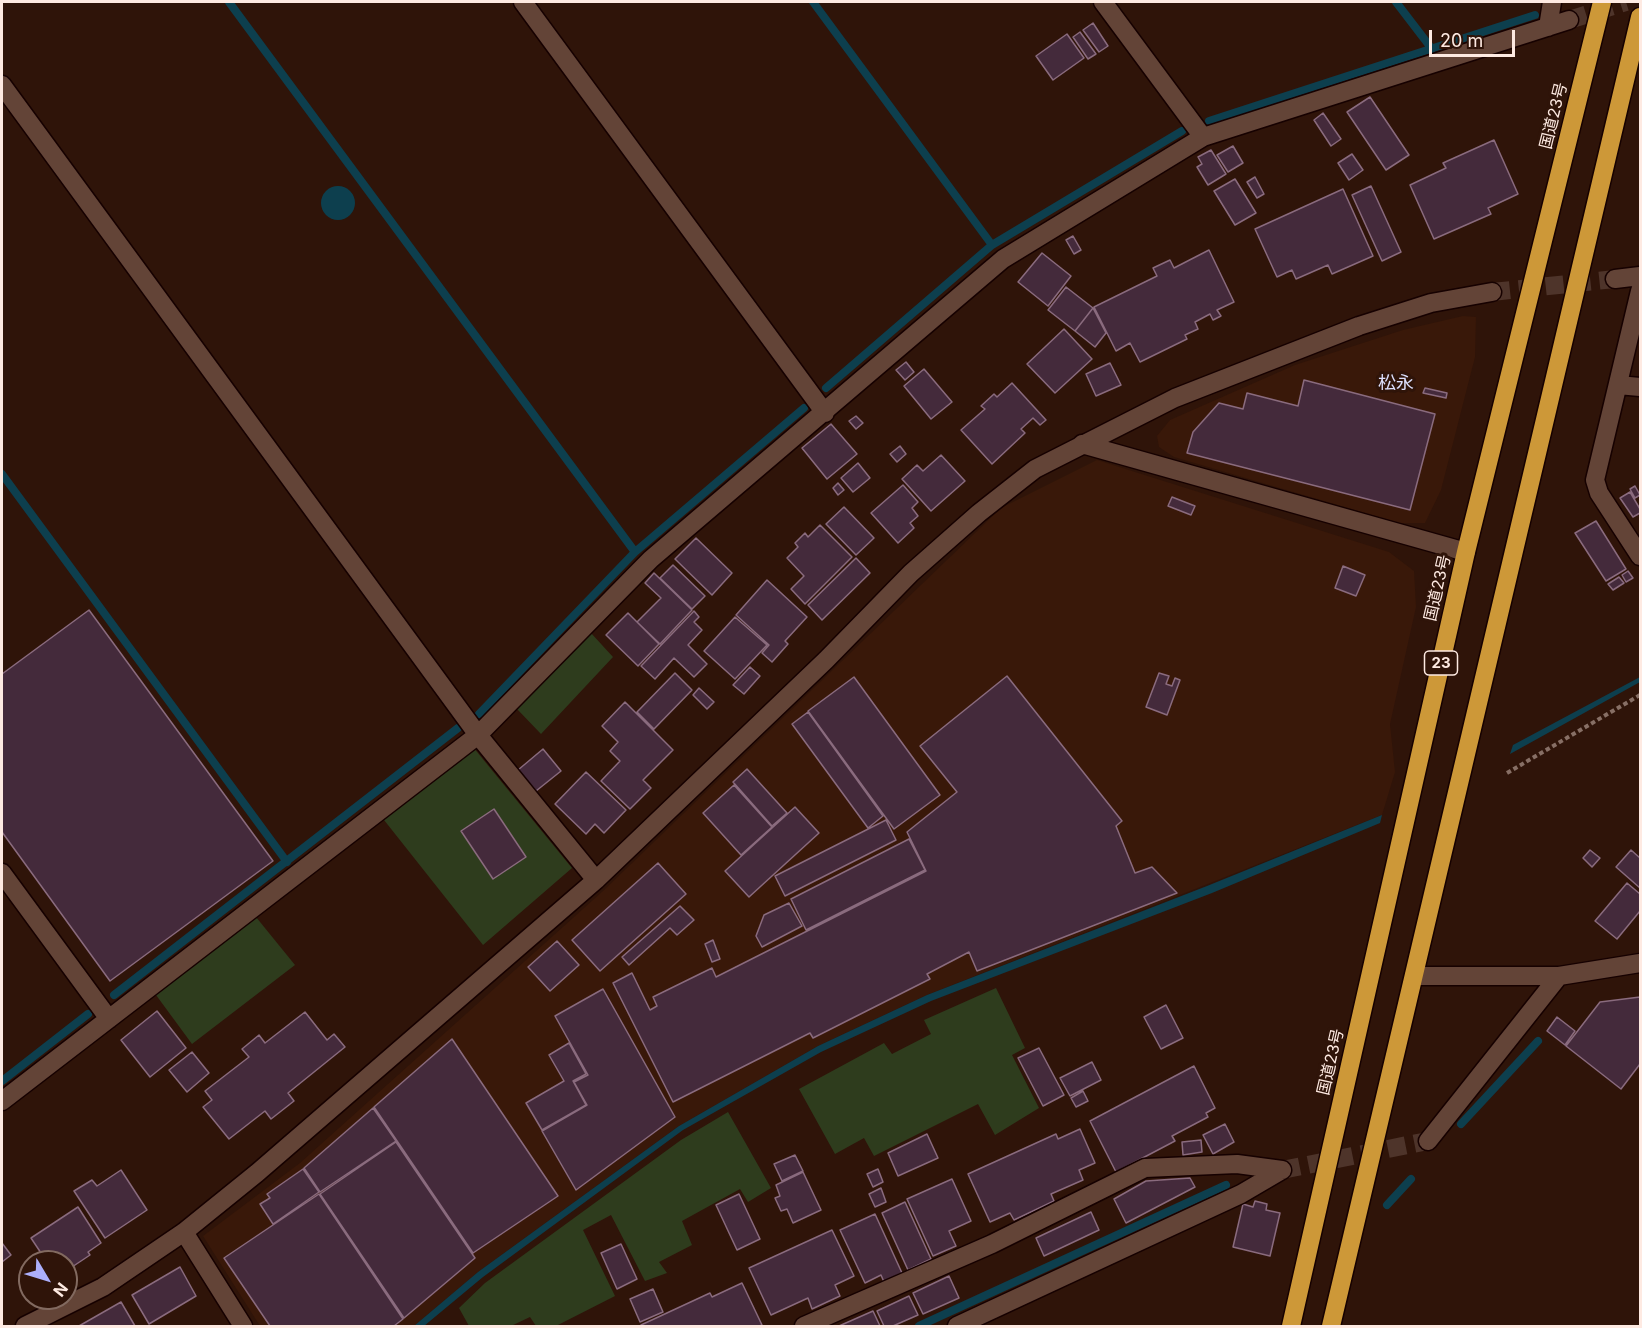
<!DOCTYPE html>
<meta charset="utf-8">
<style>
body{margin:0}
#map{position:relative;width:1642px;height:1328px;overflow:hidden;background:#2f1409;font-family:Inter,sans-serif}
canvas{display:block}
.frame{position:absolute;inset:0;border:3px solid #feeae2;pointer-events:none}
.north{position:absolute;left:18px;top:1250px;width:60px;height:60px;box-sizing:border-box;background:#2f1409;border:2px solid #826a60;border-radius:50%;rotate:128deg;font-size:16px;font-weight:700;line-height:24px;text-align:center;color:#feeae2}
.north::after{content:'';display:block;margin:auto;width:21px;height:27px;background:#acaffb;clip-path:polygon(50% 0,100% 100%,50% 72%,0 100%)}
.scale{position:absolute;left:1429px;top:30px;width:86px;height:27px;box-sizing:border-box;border:3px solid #feeae2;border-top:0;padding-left:8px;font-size:18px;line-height:21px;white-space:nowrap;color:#feeae2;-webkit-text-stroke:4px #2f1409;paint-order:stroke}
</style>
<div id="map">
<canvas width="1642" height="1328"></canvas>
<div class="frame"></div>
<div class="north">N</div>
<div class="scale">20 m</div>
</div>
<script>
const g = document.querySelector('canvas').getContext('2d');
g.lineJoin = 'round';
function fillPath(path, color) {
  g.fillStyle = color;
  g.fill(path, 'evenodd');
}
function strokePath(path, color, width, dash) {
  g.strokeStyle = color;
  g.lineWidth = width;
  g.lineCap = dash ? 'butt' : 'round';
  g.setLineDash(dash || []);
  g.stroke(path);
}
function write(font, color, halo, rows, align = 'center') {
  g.font = font + ' Inter,"Noto Sans JP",sans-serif';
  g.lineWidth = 6;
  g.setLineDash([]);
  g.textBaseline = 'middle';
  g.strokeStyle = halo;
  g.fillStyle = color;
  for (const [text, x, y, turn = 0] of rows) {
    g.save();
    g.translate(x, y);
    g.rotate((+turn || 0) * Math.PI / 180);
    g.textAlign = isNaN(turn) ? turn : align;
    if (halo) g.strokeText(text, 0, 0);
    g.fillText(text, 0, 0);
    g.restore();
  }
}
const built = new Path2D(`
 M1463,316L1476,317L1475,357L1441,490L1425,523H1399L1174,457L1159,447L1157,436L1170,420L1295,365L1403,330Z
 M1097,460L1389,552L1414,571L1416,607L1390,724L1395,772L1382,815L927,995L818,1046L679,1126L478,1272L414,1326H260L203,1236L300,1163L603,891L1001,508Z`);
const green = new Path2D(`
 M591,633L613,657L541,734L517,709Z
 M473,747L572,868L483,945L384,820Z
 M256,917L295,965L192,1044L156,995Z
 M996,988L1025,1048L1012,1055L1039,1108L995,1135L978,1104L874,1156L864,1138L835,1154L799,1089L884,1043L892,1054L931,1034L924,1020Z
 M728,1112L771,1188L748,1202L740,1189L682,1221L692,1245L659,1262L667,1273L645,1281L611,1215L583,1230L615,1296L556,1326H536L530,1317L511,1326H469L459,1308L485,1283L681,1140Z`);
const water = new Path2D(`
 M321 203a17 17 0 1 1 34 0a17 17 0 1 1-34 0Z
 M1640,677V682L1510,754L1513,745Z
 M1382,815L1380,823L1212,893L931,1001L821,1052L683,1130L483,1277L424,1326H414L478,1272L679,1126L818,1046L927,995L1207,886Z`);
const stream = new Path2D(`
 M229,2L635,552
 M813,2L992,245
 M1396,2L1432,49
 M1209,121L1535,15
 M826,388L992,245L1182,131
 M2,474L287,862
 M479,714L635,552L804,408
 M114,995L458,728
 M2,1081L88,1014
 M1461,1124L1538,1041
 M1387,1205L1411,1179
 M919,1326L1226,1185`);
const building = new Path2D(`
 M1093,23L1108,46L1099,52L1083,30Z
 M1080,32L1096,54L1088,59L1073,37Z
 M1067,34L1084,58L1053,80L1036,56Z
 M1370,97L1409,155L1386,170L1347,112Z
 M1323,113L1341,139L1331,146L1314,120Z
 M1494,140L1518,194L1488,208L1491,214L1434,239L1410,185L1446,168L1443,163Z
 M1233,146L1243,163L1228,172L1217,155Z
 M1211,150L1226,174L1208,185L1197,167L1202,164L1198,157Z
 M1352,154L1363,170L1349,180L1338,163Z
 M1255,177L1264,194L1257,198L1247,182Z
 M1235,179L1256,213L1235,225L1214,191Z
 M1371,186L1401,252L1382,261L1352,195Z
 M1343,189L1373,256L1332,274L1328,265L1296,279L1292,270L1277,277L1255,229Z
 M1073,236L1081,250L1074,254L1066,240Z
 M1209,250L1234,302L1217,310L1221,316L1213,320L1210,314L1195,322L1198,329L1185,335L1187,339L1140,362L1130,343L1116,351L1094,307L1157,276L1153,268L1170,260L1174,268Z
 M1042,253L1071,276L1048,306L1018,282Z
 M1066,287L1093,308L1075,331L1048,310Z
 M1093,308L1106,333L1095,347L1075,331Z
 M1064,329L1092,359L1055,393L1027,364Z
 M906,362L914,372L905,380L896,370Z
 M1110,363L1121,385L1096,396L1086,374Z
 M924,369L952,402L931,419L904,386Z
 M1304,380L1435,414L1410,510L1187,453L1193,432L1219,403L1243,409L1247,393L1298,406Z
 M1012,383L1046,420L1040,425L1033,418L1021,429L1025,433L992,464L961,430L985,409L981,406L994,394L997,397Z
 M1425,388L1447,393L1446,398L1423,393Z
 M856,416L863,423L856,429L849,421Z
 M831,424L857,454L827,479L802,448Z
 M900,446L906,454L897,462L890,454Z
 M941,455L965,481L931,511L902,479L917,465L923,471Z
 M858,463L870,478L853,492L841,478Z
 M838,483L844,490L838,495L833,488Z
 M903,485L918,502L912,508L918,516L910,523L914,528L898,543L871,513Z
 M1635,486L1640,495L1635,498L1630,489Z
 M1630,492L1640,509V513L1633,517L1620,498Z
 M1172,497L1195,506L1191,515L1168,506Z
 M844,507L874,538L856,555L826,524Z
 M1596,521L1626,569L1606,581L1575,533Z
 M820,525L852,557L805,604L791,589L804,576L787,558L798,547L795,543L805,533L808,537Z
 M696,538L732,573L712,595L675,559Z
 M856,558L870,573L822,620L808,605Z
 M673,565L705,596L692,609L660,578Z
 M1343,566L1365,575L1356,596L1335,588Z
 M1628,571L1633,578L1626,582L1622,575Z
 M654,573L692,610L660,644L637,622L661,598L645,583Z
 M1619,577L1624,583L1613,590L1608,584Z
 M767,580L807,617L785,641L788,644L772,662L762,653L769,645L736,615Z
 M89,610L273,861L110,981L2,832V674Z
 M694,611L699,617L694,622L702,630L688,645L707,664L694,677L674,658L655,679L641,666Z
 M628,613L659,644L638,666L606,635Z
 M735,617L767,645L735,679L704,651Z
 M750,667L760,676L744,694L733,685Z
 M675,673L692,690L654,729L637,712Z
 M1159,673L1169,676L1166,684L1172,686L1175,678L1180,680L1167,715L1146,707Z
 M1007,676L1122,821L1116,826L1135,873L1152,867L1177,893L977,971L969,952L927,974L930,979L813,1038L810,1033L673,1102L613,983L632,973L650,1010L657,1006L653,997L712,968L716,977L926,871L907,832L957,792L920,746Z
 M854,677L940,795L894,829L808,711Z
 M699,688L714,702L707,709L693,695Z
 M625,702L673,750L643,780L651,788L630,809L601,781L620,761L610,751L618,742L602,726Z
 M808,712L883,816L868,828L792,724Z
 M543,749L561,771L536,791L518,770Z
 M747,769L787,813L772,826L733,782Z
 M586,772L626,810L604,833L595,824L586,834L555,804Z
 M734,785L772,827L741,855L703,813Z
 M795,807L819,833L749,897L725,871Z
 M494,809L526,857L493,879L461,831Z
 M886,820L896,840L785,896L775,876Z
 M909,839L925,870L806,930L791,899Z
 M1590,850L1600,858L1592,867L1583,858Z
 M1631,850L1640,858V888L1616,867Z
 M658,863L686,894L600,971L572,940Z
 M1627,883L1640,894V911L1617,939L1595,921Z
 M789,903L802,926L762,947L756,936L764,915Z
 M680,906L694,920L677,935L670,928L629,965L622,957Z
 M713,940L720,959L712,962L705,944Z
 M557,941L579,965L550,991L528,967Z
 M603,989L675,1117L576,1190L542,1131L587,1105L574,1082L588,1075L555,1016Z
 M1640,997V1064L1621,1089L1566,1046L1600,1002Z
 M1166,1005L1183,1038L1161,1049L1144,1017Z
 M157,1011L186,1048L150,1077L121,1040Z
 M305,1012L327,1040L334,1034L345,1047L288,1093L294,1101L271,1119L265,1111L229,1139L203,1107L212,1100L205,1091L249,1057L242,1049L259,1035L265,1043Z
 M1557,1017L1575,1031L1565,1045L1547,1031Z
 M452,1039L558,1196L473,1253L374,1107Z
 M569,1043L586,1074L573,1081L586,1105L542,1130L526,1103L564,1081L549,1055Z
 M1039,1048L1064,1095L1043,1106L1018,1058Z
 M192,1052L209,1073L187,1092L169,1070Z
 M1092,1062L1101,1080L1070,1096L1060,1078Z
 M1194,1066L1215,1108L1206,1113L1208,1117L1172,1136L1175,1141L1116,1172L1090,1121Z
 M1083,1091L1088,1101L1076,1107L1071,1098Z
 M373,1108L396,1141L320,1192L304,1168Z
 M1225,1124L1234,1142L1213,1154L1203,1135Z
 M1080,1129L1095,1163L1079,1170L1083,1180L1051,1194L1054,1201L1014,1220L1010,1213L990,1222L968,1174L1056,1134L1058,1139Z
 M927,1134L938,1158L898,1176L888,1153Z
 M1201,1140L1202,1152L1183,1155L1182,1142Z
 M396,1142L475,1258L404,1318L320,1194Z
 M795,1155L803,1171L782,1181L774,1164Z
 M303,1169L319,1192L273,1224L260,1204L270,1198L267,1194Z
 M878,1169L883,1182L873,1187L867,1174Z
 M121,1170L147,1210L105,1238L74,1191L92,1180L97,1186Z
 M803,1172L821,1210L793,1223L787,1209L781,1211L775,1198L780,1196L776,1185Z
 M1190,1178L1195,1187L1126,1223L1114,1199L1146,1181Z
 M952,1179L971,1221L949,1231L956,1246L933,1256L907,1199Z
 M881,1188L886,1202L875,1207L869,1194Z
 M319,1194L403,1319L394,1326H270L224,1258Z
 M739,1194L760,1239L737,1250L716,1205Z
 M1255,1201L1267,1204L1266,1210L1280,1213L1270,1256L1233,1247L1243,1204L1253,1207Z
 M905,1202L931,1259L908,1270L882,1213Z
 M78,1207L101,1243L88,1252L90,1255L66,1271V1262H47L31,1238Z
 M1091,1212L1099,1230L1044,1256L1036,1238Z
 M875,1214L902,1273L884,1282L881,1275L865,1283L840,1230Z
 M832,1230L854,1276L835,1285L840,1296L812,1309L808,1298L771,1315L749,1268Z
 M2,1243L11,1255L2,1262Z
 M621,1244L637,1279L617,1289L601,1253Z
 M180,1267L196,1296L149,1324L132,1295Z
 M949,1276L959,1298L923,1314L913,1293Z
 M742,1283L762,1325L759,1326H641V1325L710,1293L712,1297Z
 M653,1289L663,1312L640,1322L630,1299Z
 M909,1296L918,1315L893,1326H884L877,1311Z
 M121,1302L135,1326H79Z
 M873,1311L880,1326H839Z`);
const minorTunnel = new Path2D(`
 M1569,20L1626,2
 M1492,292L1615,279
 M1282,1170L1428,1141`);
const path = new Path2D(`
 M1507,773L1640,695`);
const minor = new Path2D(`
 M523,2L825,413
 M1103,2L1203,137
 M1548,27L1552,2
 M2,85L478,735L596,880
 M1615,279L1640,276
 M1640,291L1595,480L1599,493L1640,556
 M1618,385L1640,387
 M1082,444L1466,552
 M2,873L109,1019
 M1414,976H1559L1640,963
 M2,1101L478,735L651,559L1003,259L1203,137L1569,20
 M1428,1141L1559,976
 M184,1232L243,1326
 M25,1326L103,1287L184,1232L257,1173L596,880L826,660L911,573L979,513L1035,469L1175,398L1359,326L1431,303L1492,292
 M804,1326L992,1244L1145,1168L1237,1164L1282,1170
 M957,1326L1241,1194L1282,1170`);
const highway = new Path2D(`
 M1291,1326L1466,552L1602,2
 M1331,1326L1640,17`);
const shields = [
 [1441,663,33]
];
const shieldNames = [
 ["23",1441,663]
];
const streetNames = [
 ["国道23号",1554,116,-76],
 ["国道23号",1438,588,-77],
 ["国道23号",1331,1062,-77]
];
const neighbourhoodNames = [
 ["松永",1396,384]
];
fillPath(built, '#391809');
fillPath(green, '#2e3c1d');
fillPath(water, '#0d3f4e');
strokePath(stream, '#0d3f4e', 8);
fillPath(building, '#442a3b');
strokePath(building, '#8a6b7e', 1.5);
strokePath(minorTunnel, '#4e342a', 18, [18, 9]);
strokePath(minor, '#160100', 21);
strokePath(highway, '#160100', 21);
strokePath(path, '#876f65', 4, [4.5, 3]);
strokePath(minor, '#634437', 18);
strokePath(highway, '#cd9838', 18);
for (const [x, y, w] of shields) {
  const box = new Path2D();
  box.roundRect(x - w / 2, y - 12, w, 24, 4.5);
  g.fillStyle = '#2f1409';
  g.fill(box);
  strokePath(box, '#feeae2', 1.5);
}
write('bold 15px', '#feeae2', null, shieldNames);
write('16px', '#feeae2', '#2f1409', streetNames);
write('18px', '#dde0fd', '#2f1409', neighbourhoodNames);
</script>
